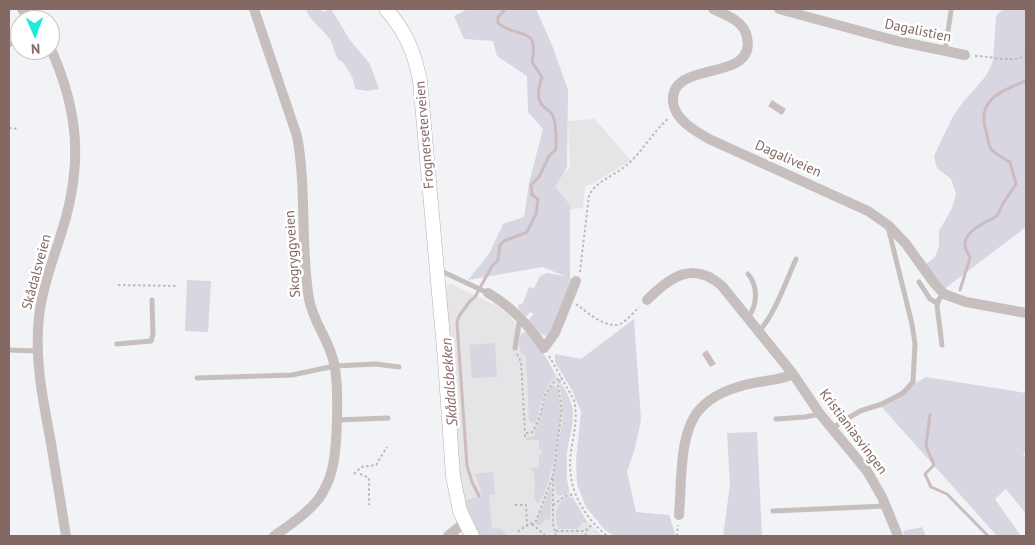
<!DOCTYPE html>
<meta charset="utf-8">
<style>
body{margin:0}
#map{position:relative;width:1035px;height:545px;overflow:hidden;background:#f2f3f6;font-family:"PT Sans",sans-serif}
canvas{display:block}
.frame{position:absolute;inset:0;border:10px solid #846863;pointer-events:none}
.north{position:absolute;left:10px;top:10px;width:50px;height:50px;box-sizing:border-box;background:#fff;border:1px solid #cec3c1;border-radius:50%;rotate:178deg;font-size:14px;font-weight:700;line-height:20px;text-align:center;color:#846863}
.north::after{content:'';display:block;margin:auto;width:18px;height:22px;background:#1eeada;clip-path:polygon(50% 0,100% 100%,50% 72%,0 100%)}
</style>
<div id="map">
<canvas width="1035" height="545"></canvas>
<div class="frame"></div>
<div class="north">N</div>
</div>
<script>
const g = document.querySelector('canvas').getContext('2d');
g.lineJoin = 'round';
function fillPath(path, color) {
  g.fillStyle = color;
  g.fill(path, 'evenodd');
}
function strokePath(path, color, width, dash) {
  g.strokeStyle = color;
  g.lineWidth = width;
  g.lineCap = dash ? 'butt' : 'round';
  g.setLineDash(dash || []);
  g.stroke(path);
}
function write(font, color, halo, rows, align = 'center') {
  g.font = font + ' "PT Sans",sans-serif';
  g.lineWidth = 5;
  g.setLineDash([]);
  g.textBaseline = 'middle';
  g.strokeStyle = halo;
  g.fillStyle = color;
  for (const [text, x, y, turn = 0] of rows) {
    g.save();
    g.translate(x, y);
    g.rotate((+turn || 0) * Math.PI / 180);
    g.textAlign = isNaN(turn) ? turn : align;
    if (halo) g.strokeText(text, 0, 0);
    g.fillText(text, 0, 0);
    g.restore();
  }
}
const built = new Path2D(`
 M595,119L630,160L622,166L592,184L585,186L583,208L550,212L547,184L570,168L568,121Z
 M451,284L495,305L509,315L523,333L526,332L542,352L563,386L573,408V421L567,453V479L569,490L586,520L603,536H480L466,508L460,478L447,316V285Z`);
const green = new Path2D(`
 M306,9H321L322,12L331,9L350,40L370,64L379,89L368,91L355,89C354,79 350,72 344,64C343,61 340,61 338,59C333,53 334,42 328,37C322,29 308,18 306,9Z
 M468,9H536L552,45L568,90L567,167L555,187L570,205V278L573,280L552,333L547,336L541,334L528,320L534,314L530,312L526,317L519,309L518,305L523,303L529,287L534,288L540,276L547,273L565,276L542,267L468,280L489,254L503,224L524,217L529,183L543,129L528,112L527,76L497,56L493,41L464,39L454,16Z
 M1026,9V227L943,290L926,264L935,257L939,246V231L952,208L956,194L951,179L938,169L936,165L934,156L952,118L963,102L986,76L993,61L996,17C1001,6 1016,9 1026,9Z
 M187,280L211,281L208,332L185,331Z
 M634,319L641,420L635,448L627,472L636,512L669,515L676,536H614L604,529L586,507L577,484L576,460L581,412L572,390L555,362V354L581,359Z
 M524,332C536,335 549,364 556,375L545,391L535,424L529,421L526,355H523C518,349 517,338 524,332Z
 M495,343L497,377L472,378L469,345Z
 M926,377L1026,393V450L1023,456L1026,457V514L1006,489L995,499L1021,536H997L879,404Z
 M553,385L557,388C558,395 561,403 561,411C560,427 550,497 537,503C531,493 539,478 531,468L539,467V454H542V449H539V440H526L527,437L534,436L547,394Z
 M561,385C565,388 567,393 569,398C577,416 570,432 567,451C566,464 566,478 569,490L566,494L558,496C548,480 561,437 563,418C564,408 562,397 560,387Z
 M757,432L762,536H723L730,485L727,433Z
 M493,472L495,494L489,495L492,529L499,528L507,535L480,536L464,501L482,495L475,474Z
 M552,487L550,520L546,519L539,526L536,523L550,489Z
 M566,497L573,498L586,520L587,524L583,522L577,529H558C555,516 554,506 566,497Z
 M922,527L926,536H905L903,531Z`);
const water = new Path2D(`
 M772,100L786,109L782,115L768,106Z
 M707,350L716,364L710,367L702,354Z`);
const stream = new Path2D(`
 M960,290L970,258C969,254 964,248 965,244C966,229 987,222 997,216L1002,205L1016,184L1010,162C1005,159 995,154 991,149C988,144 988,136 986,131C976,100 1002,90 1026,81
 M930,414L926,446L934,465L925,474L931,487L947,494L988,536
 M479,496L472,482L467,466L457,323L459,316L470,301L475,297L492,266L498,260L500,245L504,241L527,232L536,214L538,199L532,195L531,185L539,177L549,156L556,149C556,139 557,126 553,116C551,112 548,110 544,107C535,99 539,87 542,77L532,62C540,24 517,40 498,23V17L504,11L503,9`);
const path = new Path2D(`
 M975,56C992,56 1010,63 1026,56
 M9,128L18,129
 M580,272L589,195C598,180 610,178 623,168C641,155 651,133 669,118
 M118,285L178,286
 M576,304C587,312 608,331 622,323C628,319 634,312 639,307
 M517,354L521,362L525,433
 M549,356L574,400C578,418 574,433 571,451C566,486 581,514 607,536
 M525,437V433H531L534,430L541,413L545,395L553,383L561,377
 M354,474L361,467L376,465L387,447
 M360,474L369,478V505
 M515,505H526L527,525
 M553,505L565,496L575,494
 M532,524L545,535
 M556,531H585L593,524
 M518,532L521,529L536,521L553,476
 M556,536L553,524V476L562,409L558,387L561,377
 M585,536L587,530
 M677,536L678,525`);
const lane = new Path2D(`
 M9,45L20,37
 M945,51L951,11
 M439,270L488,293
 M919,282L930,299L937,303
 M748,317C758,305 758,286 748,274
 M759,331C774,316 787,279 796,259
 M117,344L151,341L153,334L152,300
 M942,345L937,306L939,299L944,294
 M515,348L520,317
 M9,350L37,351
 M197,378L292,375L335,366L376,364L399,367
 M776,419L805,417L820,414
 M336,420L388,418
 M832,428L860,411L882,404L903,393L913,382L915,344L912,324L889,231
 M773,511L886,506`);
const street = new Path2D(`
 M22,9L31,20
 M254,9L297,136C307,189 300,245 309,299C313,322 329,340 334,363C339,385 338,451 331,473C329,481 325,489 320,497C309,512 290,525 274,536
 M713,9C726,15 744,21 747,37C749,46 747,55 739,61C721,75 670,69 673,102C675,120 695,131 709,139L868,211L888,225L906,244L934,283L944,294L966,302L1026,313
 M779,9L893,40L965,55
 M50,47C79,111 83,164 62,231C52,263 39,296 38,330C36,369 44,405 51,443C56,474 61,505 66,536
 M488,293C512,307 529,325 544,348L555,333L576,281
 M647,300C670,277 693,260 722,286L793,374L820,414L867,471L882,497L898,536
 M679,515C682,485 678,431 701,408C711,397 727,390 741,386C758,380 777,382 793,374
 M448,536L464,523`);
const secondary = new Path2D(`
 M386,9C406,32 414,51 420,81L445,360L453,476L460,511L472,536`);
const streetNames = [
 ["Dagalistien",918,31,12],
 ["Frognerseterveien",425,135,-95],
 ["Dagaliveien",788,159,24],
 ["Skogryggveien",293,254,-94],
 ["Skådalsveien",37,272,-75],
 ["Kristianiasvingen",853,432,53]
];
const waterNames = [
 ["Skådalsbekken",450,382,-94]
];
fillPath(built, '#e5e4e6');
fillPath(green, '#d8d6e0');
fillPath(water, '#cdbcbd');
strokePath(stream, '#cdbcbd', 3);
strokePath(secondary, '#bbb2b0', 15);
strokePath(path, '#beb9b8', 2, [2.5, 2.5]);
strokePath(lane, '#c7bfbe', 5);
strokePath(street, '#c7bfbe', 10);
strokePath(secondary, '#fff', 14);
write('14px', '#846863', '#fff', streetNames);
write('italic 15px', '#8f696a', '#fff', waterNames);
</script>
